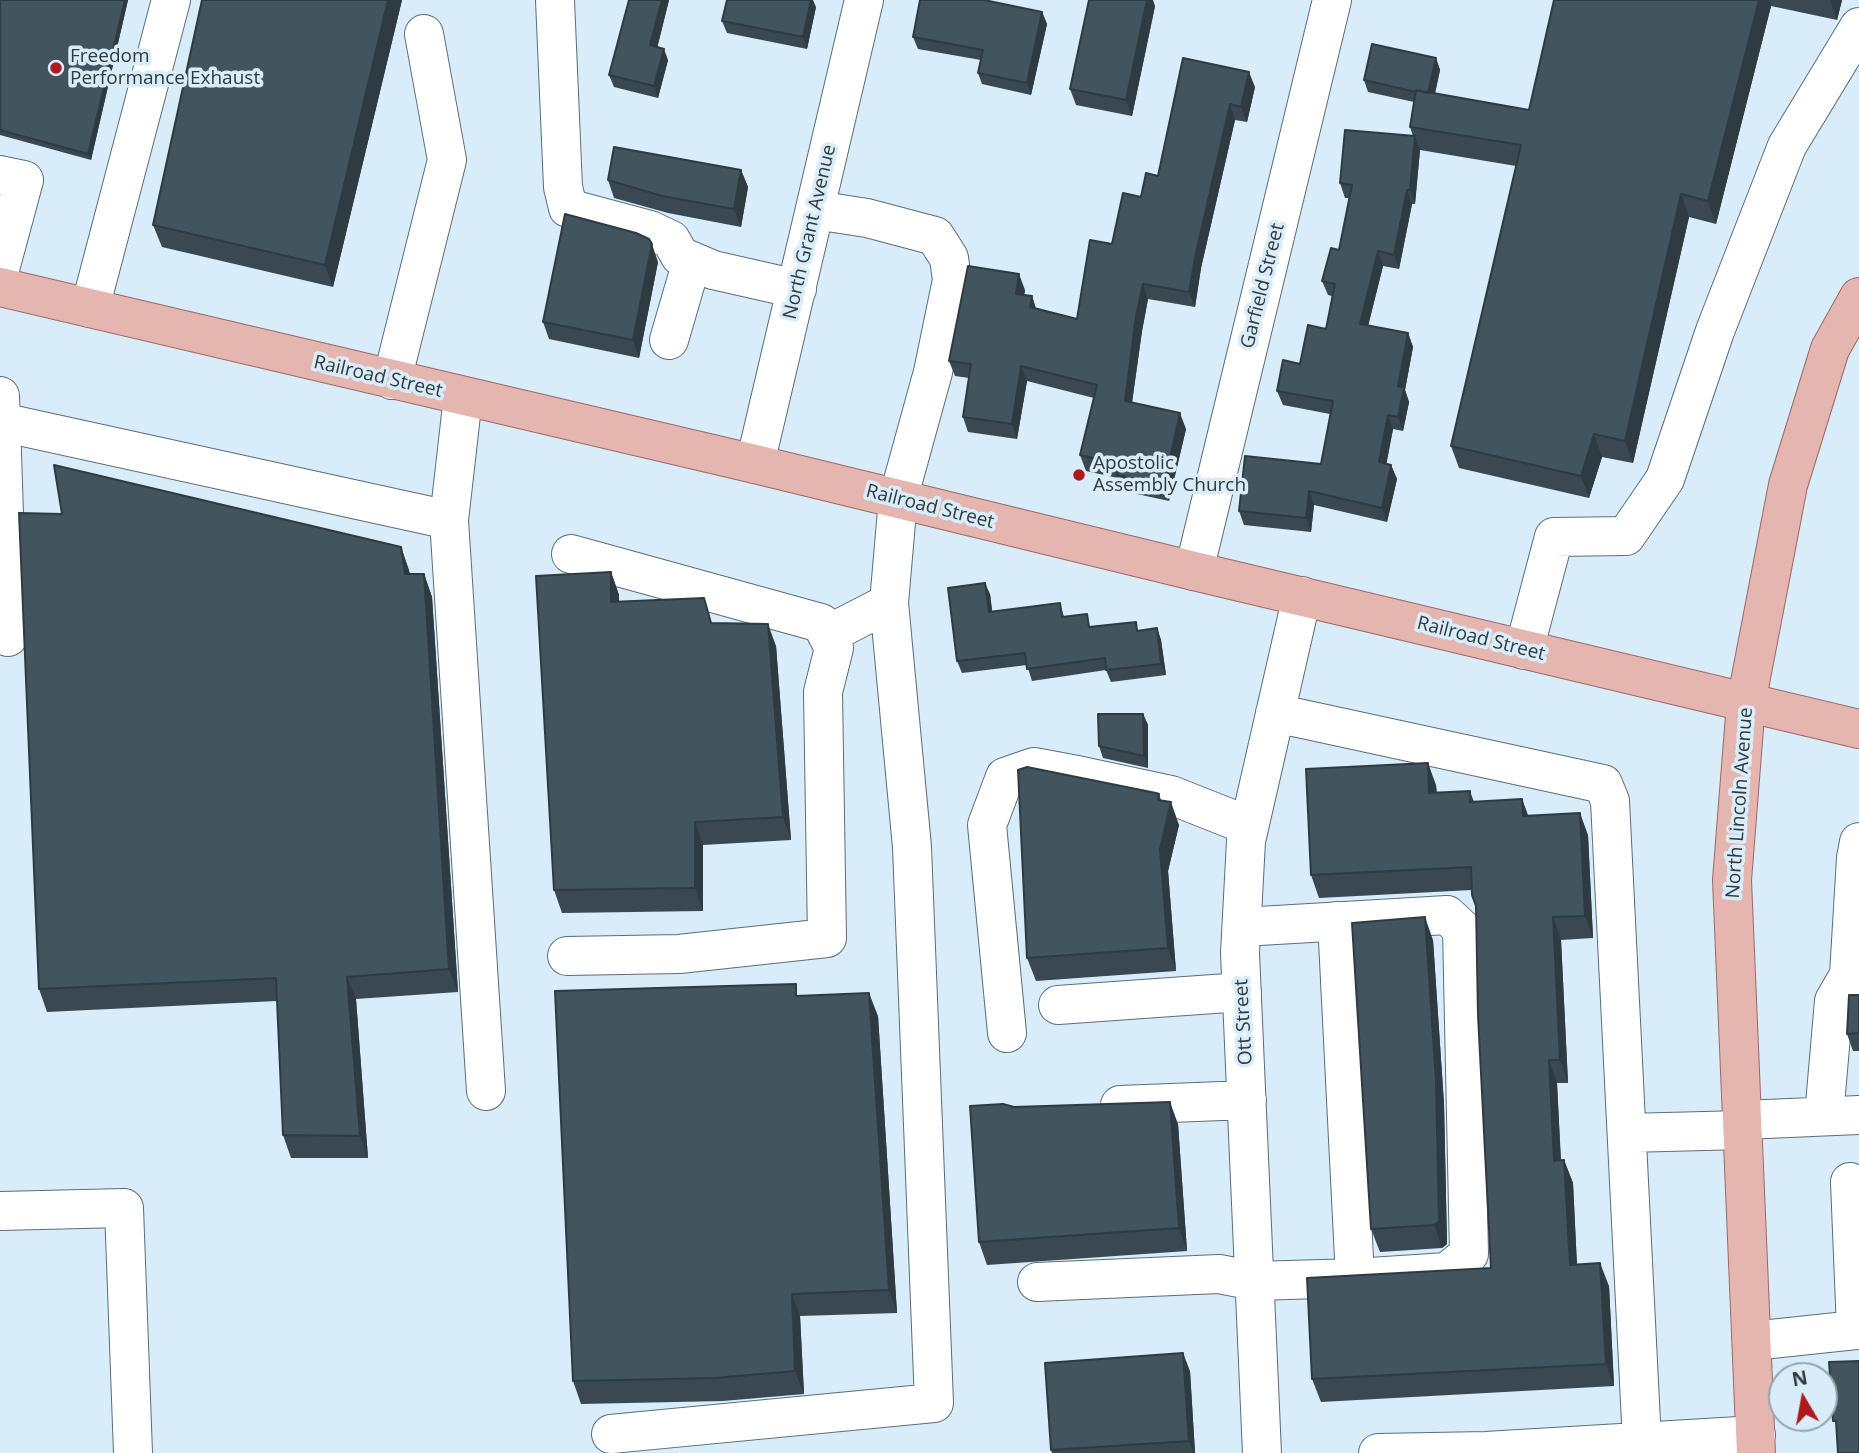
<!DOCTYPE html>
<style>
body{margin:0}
#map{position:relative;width:1859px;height:1453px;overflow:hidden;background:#d8edf9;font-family:"Open Sans",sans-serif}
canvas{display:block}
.north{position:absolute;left:1768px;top:1362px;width:70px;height:70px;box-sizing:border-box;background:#d8edf9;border:2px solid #95a5ae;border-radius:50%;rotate:350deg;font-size:19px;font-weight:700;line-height:28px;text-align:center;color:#313a3e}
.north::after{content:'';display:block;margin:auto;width:24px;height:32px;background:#ad1b1f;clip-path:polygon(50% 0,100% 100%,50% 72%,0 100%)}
</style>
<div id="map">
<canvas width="1859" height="1453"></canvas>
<div class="north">N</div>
</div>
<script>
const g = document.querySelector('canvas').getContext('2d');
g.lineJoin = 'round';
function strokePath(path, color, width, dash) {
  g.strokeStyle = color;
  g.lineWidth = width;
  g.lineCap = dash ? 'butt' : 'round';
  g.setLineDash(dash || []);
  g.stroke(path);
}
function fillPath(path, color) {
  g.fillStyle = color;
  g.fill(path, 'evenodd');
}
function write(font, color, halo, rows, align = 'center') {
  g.font = font + ' "Open Sans",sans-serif';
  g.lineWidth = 7;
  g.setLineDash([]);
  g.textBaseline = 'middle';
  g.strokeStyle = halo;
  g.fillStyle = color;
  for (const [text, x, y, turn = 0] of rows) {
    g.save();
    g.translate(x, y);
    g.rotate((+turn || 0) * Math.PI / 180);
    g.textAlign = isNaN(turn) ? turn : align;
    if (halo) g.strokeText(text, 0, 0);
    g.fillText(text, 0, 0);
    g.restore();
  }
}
const minor = new Path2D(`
 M555,0L563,187L568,208L650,230L671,240L680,256L713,270L797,289
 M0,175L24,180L0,269
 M90,308L171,0
 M669,340L692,261
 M392,380L447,160L424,34
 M0,396L1,422L449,520
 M463,397L449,520L486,1091
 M1,422L8,637
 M755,464L864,0
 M1194,571L1332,0
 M827,635L889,603
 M1524,650L1554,537L1626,536L1665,479L1715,331L1787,146L1859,27
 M1275,713L1603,784L1610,801L1642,1442
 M1242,927L1447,915L1462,929L1469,1254L1447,1272L1355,1278L1337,921
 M567,956L679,954L827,938L823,692L834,648L821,623L571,554
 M1849,975L1856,858L1859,842
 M1058,1005L1242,992
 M1007,1033L987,825L1005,777L1034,767L1082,776L1171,795L1249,826
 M1120,1105L1247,1100
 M1824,1116L1834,1001L1849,975L1859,970
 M1743,1120L1859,1115
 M1627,1133L1743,1130
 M0,1211L124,1208L133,1453
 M1037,1282L1219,1274L1255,1281L1355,1278
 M1752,1341L1856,1330L1850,1182
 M611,1434L934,1403L912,847L889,603L898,499L933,372L952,280L949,258L935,236L867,218L815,210
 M1262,1453L1240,953L1246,841L1302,596
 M1378,1453L1486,1451L1756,1435`);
const major = new Path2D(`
 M0,287L755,464L1194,571L1859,729
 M1756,1453L1732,880L1746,703L1788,485L1830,349L1859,297`);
const wall = new Path2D(`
 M0,0H128L91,160L0,135Z
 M202,0H402L333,287L162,247L153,225Z
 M629,0H669L657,47L668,60L658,98L614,87L609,75Z
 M1554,0H1842L1837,20L1771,6L1716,224L1689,217L1633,463L1602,457L1589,498L1459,468L1451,446L1516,166L1420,150L1415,204H1412L1399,269L1383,266L1368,326L1408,333L1413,347L1405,390L1409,402L1403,431L1393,429L1386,464L1391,465L1397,479L1387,522L1314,505L1311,532L1244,525L1239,511L1321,464L1330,414L1283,405L1277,391L1300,364L1326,329L1332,296L1328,295L1322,281L1339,250L1349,198H1345L1340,183L1413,136L1410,127L1414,102L1368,92L1364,80L1436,58L1440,70L1435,94L1529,110Z
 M1155,6L1132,116L1076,105L1070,89Z
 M816,7L807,49L727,33L722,21Z
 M1042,12L1047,24L1031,95L982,84L978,73L981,60L918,49L913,37Z
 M1183,58L1255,87L1247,122L1235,120L1201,268L1195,307L1148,299L1142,331L1132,403L1186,429L1169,501L1123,491L1118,478L1086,471L1080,455L1094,398L1027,381L1017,439L968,432L963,417L969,378L955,376L949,361L1025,290L1024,295L1032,296L1036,309L1077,319L1112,244L1141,197L1158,176Z
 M741,170L748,187L741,227L668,213L614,198L608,180Z
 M658,262L639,358L549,339L543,322Z
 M401,547L410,574H424L432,597L458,992L356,999L368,1158H291L283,1135L277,1001L47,1012L39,989Z
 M611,572L619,595V602L713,623L776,646L791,840L703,845V911L562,913L554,890Z
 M990,594L992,612L1060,603L1064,617L1092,627L1140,631L1157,628L1161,640L1166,675L1111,682L1106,670L1032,681L1027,665L962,673L957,661Z
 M1143,714L1148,725V768L1103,758L1099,746Z
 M1436,785L1437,793L1470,791L1474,802L1522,799L1528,815L1588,835L1593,938L1561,940L1568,1083H1557L1561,1161L1564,1160L1573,1183L1577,1265L1609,1286L1614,1386L1321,1402L1312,1379L1491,1268L1476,906L1472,890L1319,898L1311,875Z
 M1159,794L1161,800L1179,825L1168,871L1176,971L1036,981L1027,958Z
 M1433,940L1444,1104L1447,1244L1442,1248L1380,1252L1371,1229Z
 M800,995L878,1016L897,1313L800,1316L804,1394L723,1401L581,1404L573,1381Z
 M1859,995V1051H1853L1847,1034Z
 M1014,1107L1178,1124L1187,1251L987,1265L979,1242Z
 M1190,1371L1195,1453H1052L1051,1450Z`);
const shadedWall = new Path2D(`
 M125,0H128L91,160L88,154Z
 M388,0H402L333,287L325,265Z
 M662,0H669L655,57L650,45Z
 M811,0H813L816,7L807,49L803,37Z
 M1145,0H1153L1155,6L1132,116L1126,100Z
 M1759,0H1769L1771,6L1716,224L1708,201Z
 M1830,0H1842L1837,20Z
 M1042,12L1047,24L1031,95L1027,83Z
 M664,49L668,60L658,98L654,86Z
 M1436,58L1440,70L1432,106L1428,95Z
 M1249,72L1255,87L1247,122L1241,107Z
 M1230,104L1235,120L1201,268L1195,307L1189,292L1196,253Z
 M1415,136L1420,150L1415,204L1410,190Z
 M741,170L748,187L741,227L734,209Z
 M1407,190L1412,204L1399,269L1394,255Z
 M1681,194L1689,217L1633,463L1625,441Z
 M652,244L658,262L639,358L633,340Z
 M1378,251L1383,266L1365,338L1360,324Z
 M1019,274L1025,290L1022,309L1016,294Z
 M1143,284L1148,299L1142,331L1130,416L1125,401L1136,316Z
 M1032,296L1037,312L1030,307Z
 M1408,333L1413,347L1405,390L1409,402L1403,431L1398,417V386Z
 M1021,366L1027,381L1017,439L1012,424Z
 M1180,413L1186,429L1169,501L1164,486Z
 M1388,415L1393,429L1384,477L1379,462Z
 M1594,434L1602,457L1589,498L1581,476Z
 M1391,465L1397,479L1387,522L1382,508Z
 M1309,491L1314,505L1311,532L1306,518Z
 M401,547L409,570L413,596L405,574Z
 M611,572L619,595V625L611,602Z
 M424,574L432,597L458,992L449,969Z
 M985,583L990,594L994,624L989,612Z
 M768,624L776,646L791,840L783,817Z
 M1157,628L1161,640L1166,675L1161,664Z
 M1143,714L1148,725V768L1144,756Z
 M1428,763L1436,785L1438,816L1429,793Z
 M1522,799L1530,822L1523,816Z
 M1171,802L1179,825L1168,871L1176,971L1168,948L1160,849Z
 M1580,813L1588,835L1593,938L1585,916Z
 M695,822L703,845V911L695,888Z
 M1425,917L1433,940L1444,1104L1447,1244L1442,1248L1434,1225Z
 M1553,917L1561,940L1568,1083L1560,1060Z
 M347,977L356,999L368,1158L360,1136Z
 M869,993L878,1016L897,1313L889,1290Z
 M1549,1060L1557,1083L1562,1184L1554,1161Z
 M1170,1102L1178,1124L1187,1251L1179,1228Z
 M1564,1160L1573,1183L1578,1288L1570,1265Z
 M1600,1263L1609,1286L1614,1386L1606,1364Z
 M792,1294L800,1316L804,1394L795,1371Z
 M1183,1353L1190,1371L1195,1453H1194L1189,1441Z`);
const building = new Path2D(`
 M0,0H125L88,154L0,130Z
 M202,0H388L325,265L153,225Z
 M629,0H662L650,45L664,49L654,86L609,75Z
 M727,0H811L803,37L722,21Z
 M920,0H984L1042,12L1027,83L978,73L983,50L913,37Z
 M1089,0H1147L1126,100L1070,89Z
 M1554,0H1759L1708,201L1681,194L1625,441L1594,434L1581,476L1451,446L1521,145L1410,127L1416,90L1529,110Z
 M1372,44L1436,58L1428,93L1416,90V92L1364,80Z
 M1183,58L1249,72L1241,107L1230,104L1196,253L1189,292L1143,284L1136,316L1125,401L1180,413L1164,486L1117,475L1120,464L1080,455L1097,385L1021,366L1012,424L963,417L971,364L949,361L968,266L1019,274L1016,294L1032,296L1030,307L1077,319L1090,240L1112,244L1123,193L1141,197L1146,173L1158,176Z
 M1345,130L1415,136L1410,190H1407L1394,255L1378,251L1360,324L1408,333L1398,386L1404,388L1398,417L1388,415L1379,462L1391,465L1382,508L1309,491L1306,518L1239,511L1245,456L1321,464L1333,401L1277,391L1283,360L1300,364L1308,325L1326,329L1335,284L1322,281L1331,248L1339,250L1352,185L1340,183Z
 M614,147L741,170L734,209L662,196L608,180Z
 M565,214L636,233L649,239L652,244L633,340L543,322Z
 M54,465L401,547L405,574H424L449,969L347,977L360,1136L283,1135L276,978L39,989L19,513L62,514Z
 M611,572V602L704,598L711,623L768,624L783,817L695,822V888L554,890L536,576Z
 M985,583L989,612L1060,603L1062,617L1087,614L1089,627L1136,622L1137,631L1157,628L1161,664L1106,670L1105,658L1027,669L1025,653L957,661L948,588Z
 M1098,714H1143L1144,756L1099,746Z
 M1428,763L1429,793L1470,791V802L1522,799L1523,816L1580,813L1585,916L1553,917L1560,1060H1549L1554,1161L1564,1160L1570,1265L1600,1263L1606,1364L1312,1379L1307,1278L1491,1268L1478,1015L1476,906L1472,895L1471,867L1311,875L1306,769Z
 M1027,767L1156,793L1159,794L1158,800L1171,802L1160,849L1168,948L1027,958L1018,770Z
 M1425,917L1436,1081L1439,1221L1434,1225L1371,1229L1352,923Z
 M796,984V996L869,993L889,1290L792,1294L795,1371L715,1378L573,1381L555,991Z
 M1849,995H1859V1033L1847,1034Z
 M1170,1102L1179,1228L979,1242L970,1106L1003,1104L1014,1107Z
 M1183,1353L1189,1441L1051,1450L1045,1363Z
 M1859,1361V1453H1838L1836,1421H1833L1829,1362Z`);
const markers = [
 [56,68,7,"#ad1b1f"],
 [1079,475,7,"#ad1b1f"]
];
const poiNames = [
 ["Freedom",70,57],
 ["Performance Exhaust",70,79],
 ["Apostolic",1093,464],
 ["Assembly Church",1093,486]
];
const streetNames = [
 ["North Grant Avenue",810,232,-77],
 ["Garfield Street",1263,286,-76],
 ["Railroad Street",378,377,13],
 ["Railroad Street",930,507,14],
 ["Railroad Street",1481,639,14],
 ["North Lincoln Avenue",1740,803,-86],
 ["Ott Street",1244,1022,-93]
];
strokePath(minor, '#5b6d78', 40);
strokePath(major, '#9b6966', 40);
strokePath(minor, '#fff', 38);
strokePath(major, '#e5b5b0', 38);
fillPath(wall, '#394851');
fillPath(shadedWall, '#2e3b42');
fillPath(building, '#42545e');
strokePath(building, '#2e3b42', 2);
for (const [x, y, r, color] of markers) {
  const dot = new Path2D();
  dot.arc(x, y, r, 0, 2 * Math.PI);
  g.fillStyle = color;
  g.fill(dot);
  strokePath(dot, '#d8edf9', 2.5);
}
write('19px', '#313a3e', '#d8edf9', poiNames, 'left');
write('19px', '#313a3e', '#d8edf9', streetNames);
</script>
